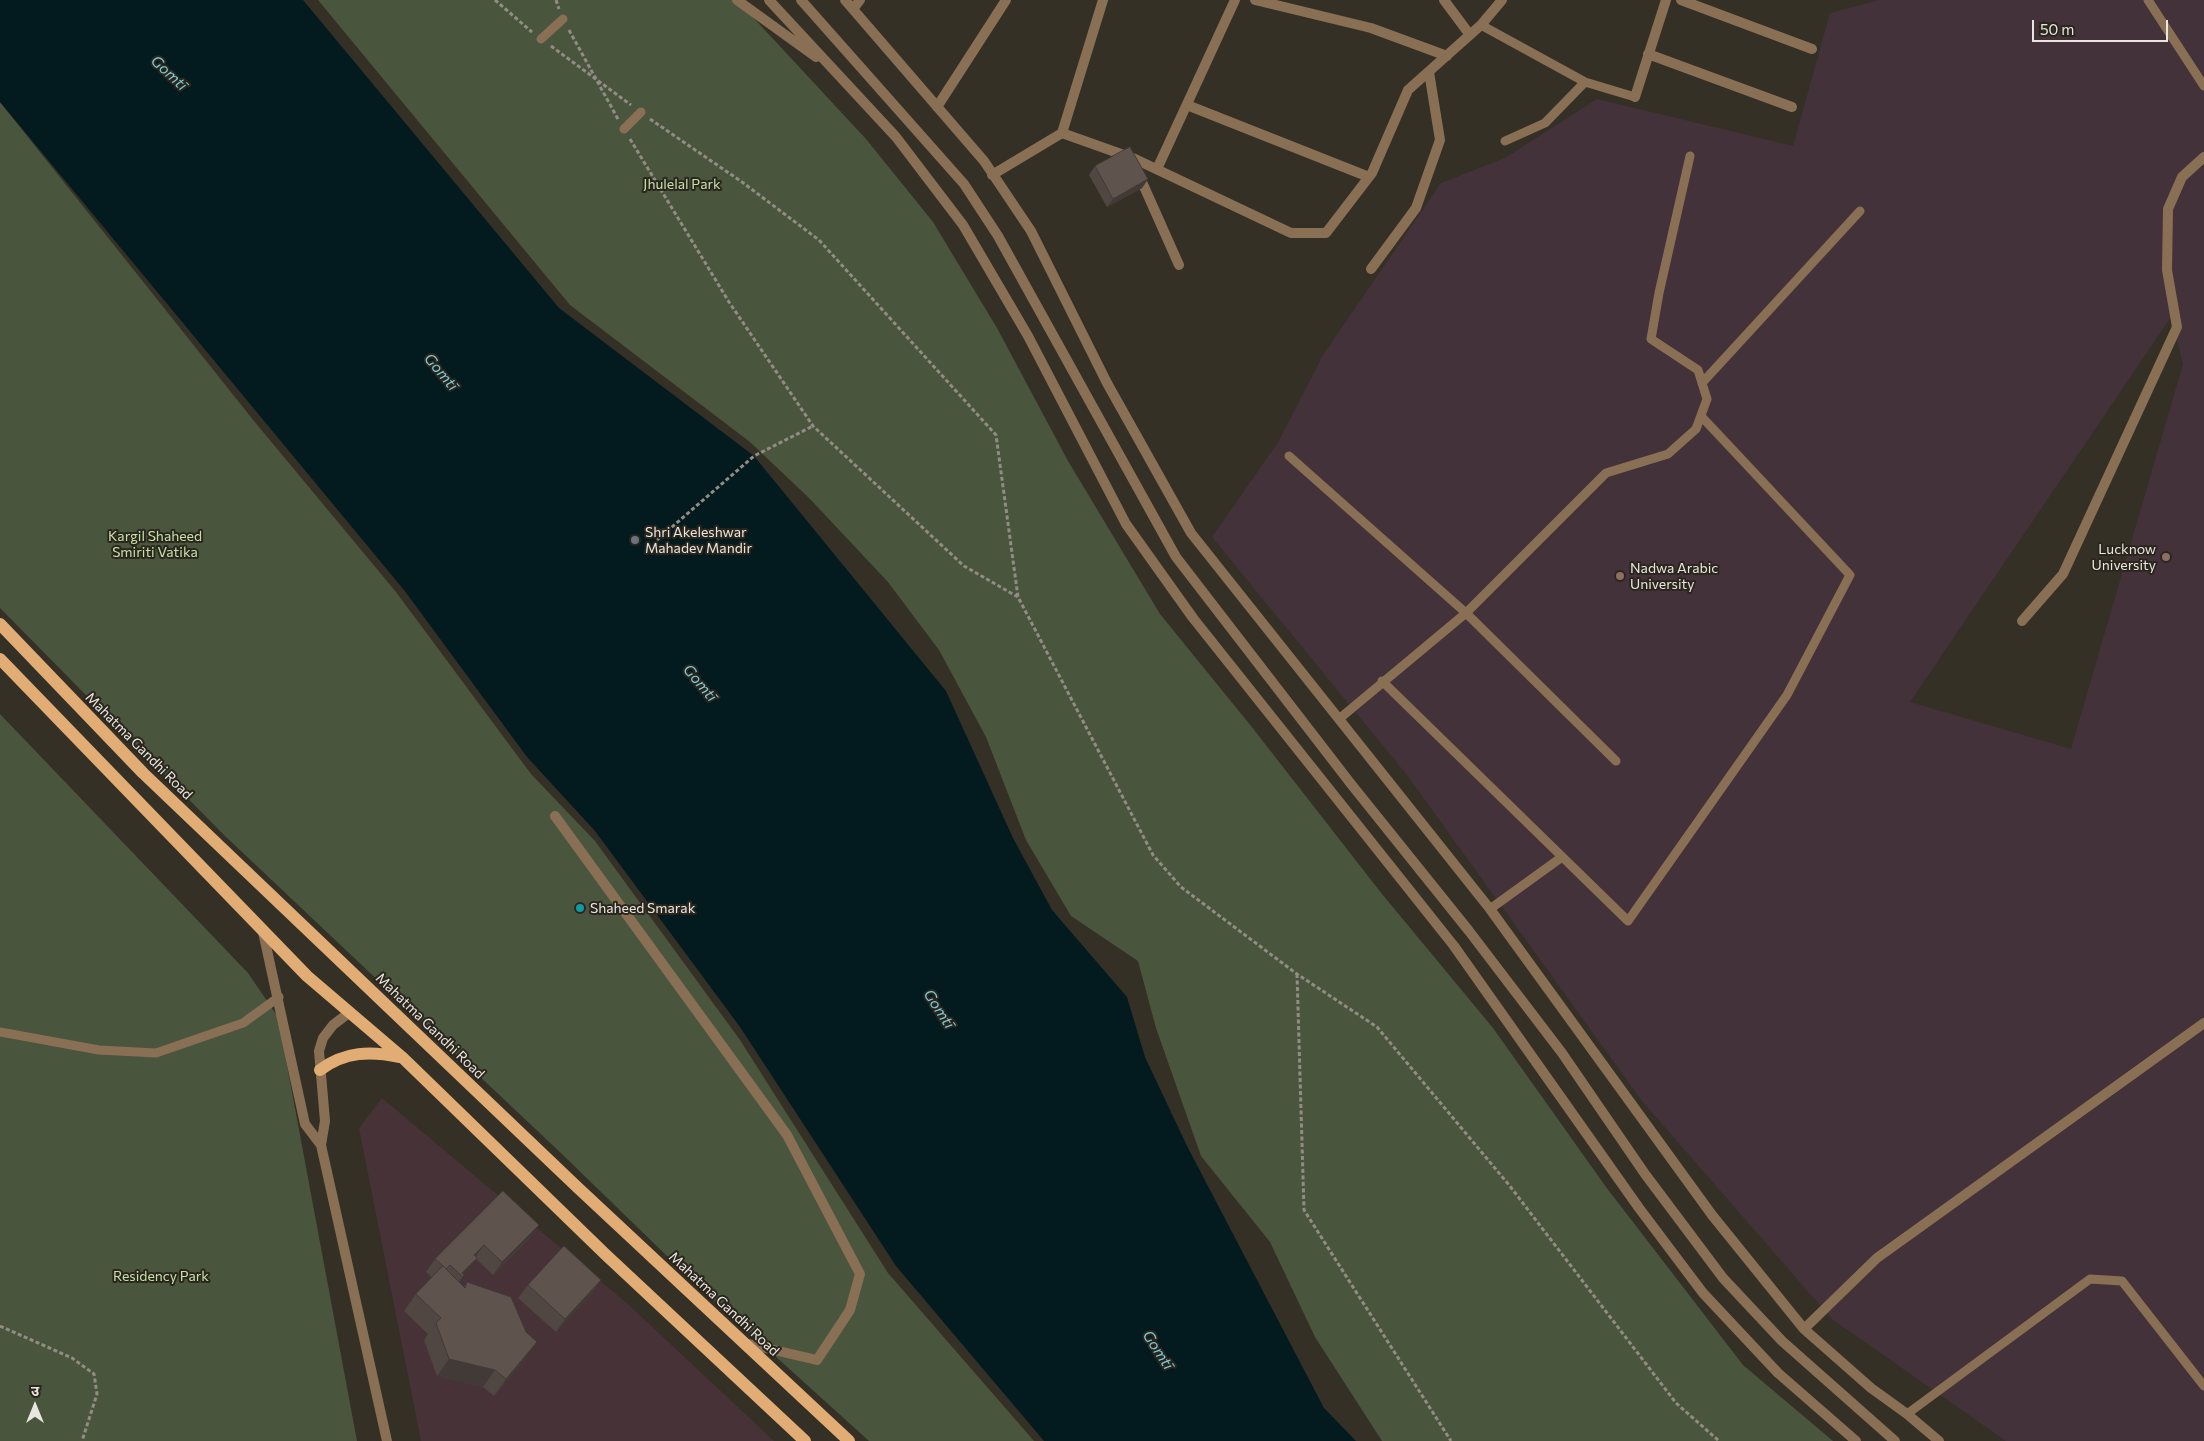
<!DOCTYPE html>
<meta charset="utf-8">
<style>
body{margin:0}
#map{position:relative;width:2204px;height:1441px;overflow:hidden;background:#353026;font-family:Commissioner,"Noto Sans Devanagari",sans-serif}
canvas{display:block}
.north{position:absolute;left:10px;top:1381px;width:50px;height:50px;-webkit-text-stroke:4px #2b261d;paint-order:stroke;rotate:0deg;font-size:14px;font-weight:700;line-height:20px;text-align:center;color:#e9e6e0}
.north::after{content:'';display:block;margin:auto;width:18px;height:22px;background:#e9e6e0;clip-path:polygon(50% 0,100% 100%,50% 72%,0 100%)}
.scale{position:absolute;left:2032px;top:20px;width:136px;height:22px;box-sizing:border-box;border:2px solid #e9e6e0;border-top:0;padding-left:6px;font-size:15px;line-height:18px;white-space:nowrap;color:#e9e6e0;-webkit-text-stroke:4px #2b261d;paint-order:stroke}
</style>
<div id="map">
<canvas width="2204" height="1441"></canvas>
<div class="north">उ</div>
<div class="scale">50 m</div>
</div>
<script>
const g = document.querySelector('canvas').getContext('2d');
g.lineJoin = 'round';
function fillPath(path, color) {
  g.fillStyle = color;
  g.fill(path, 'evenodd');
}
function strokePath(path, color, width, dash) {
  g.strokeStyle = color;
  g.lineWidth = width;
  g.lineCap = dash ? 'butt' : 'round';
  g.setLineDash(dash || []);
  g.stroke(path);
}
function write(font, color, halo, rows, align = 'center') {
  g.font = font + ' Commissioner,sans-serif';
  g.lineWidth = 4;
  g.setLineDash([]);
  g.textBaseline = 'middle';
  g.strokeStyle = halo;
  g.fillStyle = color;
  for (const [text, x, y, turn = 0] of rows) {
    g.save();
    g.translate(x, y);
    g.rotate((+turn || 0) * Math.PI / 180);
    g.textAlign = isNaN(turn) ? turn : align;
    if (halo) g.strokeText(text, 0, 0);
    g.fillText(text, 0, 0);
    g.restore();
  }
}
const commercial = new Path2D(`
 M382,1098L630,1306L774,1441H421L359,1128Z`);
const education = new Path2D(`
 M1880,0H2204V1441H2006L1832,1319L1642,1101L1407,775L1212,537L1279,441L1323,355L1441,183L1505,158L1597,99L1793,146L1830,13ZM2171,317L2183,364L2071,749L1910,702Z`);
const green = new Path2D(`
 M318,0H737L866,139L933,222L997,328L1068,461L1160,614L1251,726L1382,894L1493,1028L1606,1187L1743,1365L1833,1441H1382L1315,1337L1270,1242L1201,1156L1156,1028L1138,961L1071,916L1026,840L986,737L939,650L888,582L810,499L750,442L570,305Z
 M0,102L254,421L396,592L531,774L595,841L740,1040L888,1273L1034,1441H869L701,1289L564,1156L224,835L0,608Z
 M0,714L248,973L278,1017L357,1441H0Z`);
const water = new Path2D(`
 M0,0H303L559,308L754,456L946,691L1013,838L1052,910L1127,997L1145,1057L1187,1146L1324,1408L1356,1441H1044L896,1266L740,1027L595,831L527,757L404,590L0,102Z`);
const path = new Path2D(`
 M495,0L532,32
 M556,0L559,9
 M569,30L618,119
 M551,46L631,105
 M650,119L742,182L819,240L996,435L1018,597L1153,855L1181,887L1297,974L1377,1027L1509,1185L1676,1403L1719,1441
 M630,139L729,302L813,426L964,566L1018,597
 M657,540L754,456L813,426
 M1297,974L1304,1210L1451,1441
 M0,1326L72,1358L94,1374L97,1394L82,1441`);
const service = new Path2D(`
 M2148,0L2204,86
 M1481,25L1585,82L1635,97
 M541,39L563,19
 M624,129L641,112
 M1505,141L1545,123L1585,82
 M1702,383L1860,211
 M1289,456L1466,613L1616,761
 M1382,681L1628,921L1787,695L1850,575L1701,416
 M1339,719L1466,613L1606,473L1668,454L1696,429L1707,399L1698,370L1651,339L1659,293L1690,156
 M1490,909L1562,857
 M0,1032L99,1050L156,1053L243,1023L279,997
 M1907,1414L2090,1279L2122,1281L2204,1386`);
const minor = new Path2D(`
 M845,0L984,161L1031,231L1107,383L1191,533L1490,909L1712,1215L1804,1329L1871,1388L1907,1414L1939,1441
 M1255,0L1371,28L1447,56
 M1444,0L1470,35
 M1681,0L1812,49
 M853,9L860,0
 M1648,54L1792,107
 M1635,97L1666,0
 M1187,105L1369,177
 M937,107L1006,0
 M1062,133L1103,0
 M1157,169L1235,0
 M1138,173L1179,265
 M992,175L1062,133L1135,159L1291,233H1326L1372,173L1408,90L1481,25L1502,0
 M1371,269L1416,208L1440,140L1429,72
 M2022,621L2063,574L2177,327L2167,270L2168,209L2182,177L2204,157
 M555,816L787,1135L860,1274L850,1310L817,1360L744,1343
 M263,932L305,1124L321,1145
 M350,1012L333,1025L323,1038L319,1051L325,1121L321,1145L387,1441
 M1804,1329L1877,1258L2204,1023`);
const tertiary = new Path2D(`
 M737,0L816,57
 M769,0L896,137L963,225L1028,336L1126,524L1193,618L1454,946L1639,1208L1703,1293L1778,1373L1856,1441
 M801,0L964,184L998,236L1176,557L1351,784L1469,931L1562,1053L1645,1174L1723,1278L1782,1341L1895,1441`);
const primary = new Path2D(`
 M0,624L143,773L576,1186L849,1441
 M0,659L307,976L403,1058L605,1254L805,1441
 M320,1070C345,1051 371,1051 400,1057`);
const wall = new Path2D(`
 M1095,166L1148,179L1142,188L1107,207L1089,175Z
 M503,1191L530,1238L493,1275L476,1259L464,1274V1275L459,1282L464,1287L467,1282L525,1359L494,1396L483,1387L437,1376L424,1340L428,1334L404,1311L416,1294L432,1278L426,1272L435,1259Z
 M601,1280L592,1293L556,1332L518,1298L528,1285Z`);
const shadedWall = new Path2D(`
 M1148,179L1142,188L1107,207L1113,199Z
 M539,1225L530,1238L493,1275L502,1262Z
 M484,1245L475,1258L474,1255Z
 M477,1258L468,1271L462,1276L460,1275Z
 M601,1280L592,1293L556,1332L565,1319Z
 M537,1342L525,1359L494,1396L506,1379Z
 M449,1359L495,1370L483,1387L437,1376Z`);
const building = new Path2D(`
 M1130,147L1148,179L1113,199L1095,166Z
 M503,1191L539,1225L502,1262L484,1245L474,1255L477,1258L462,1273L464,1275L463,1277L450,1265L446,1269L443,1266L435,1259Z
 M564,1246L601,1280L565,1319L528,1285Z
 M443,1266L465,1288L467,1282L511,1297L526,1332L537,1342L506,1379L495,1370L449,1359L436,1323L441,1318L416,1294Z`);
const markers = [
 [635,540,5,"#6b7280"],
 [2166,557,5,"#8d6e63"],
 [1620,576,5,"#8d6e63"],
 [580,908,5,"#0f9aa8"]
];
const parkNames = [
 ["Jhulelal Park",682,184],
 ["Kargil Shaheed",155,536],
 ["Smiriti Vatika",155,552],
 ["Residency Park",161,1276]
];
const poiNames = [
 ["Shri Akeleshwar",645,532],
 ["Mahadev Mandir",645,548],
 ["Lucknow",2156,549,"right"],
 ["University",2156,565,"right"],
 ["Nadwa Arabic",1630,568],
 ["University",1630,584],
 ["Shaheed Smarak",590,908]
];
const streetNames = [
 ["Mahatma Gandhi Road",139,746,45],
 ["Mahatma Gandhi Road",430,1026,44],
 ["Mahatma Gandhi Road",724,1304,43]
];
const waterNames = [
 ["Gomtī",169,73,43],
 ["Gomtī",441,372,50],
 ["Gomtī",700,683,50],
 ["Gomtī",939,1009,57],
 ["Gomtī",1158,1350,57]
];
fillPath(commercial, '#463237');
fillPath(education, '#44323a');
fillPath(green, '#4a553d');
fillPath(water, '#031b1f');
strokePath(path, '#918d85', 3, [4, 2.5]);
strokePath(service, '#897055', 9);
strokePath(minor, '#897055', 10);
strokePath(tertiary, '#897055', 10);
strokePath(primary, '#e2ad75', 12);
fillPath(wall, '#514742');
fillPath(shadedWall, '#423a36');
fillPath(building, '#5e534d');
strokePath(building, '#423a36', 1);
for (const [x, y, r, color] of markers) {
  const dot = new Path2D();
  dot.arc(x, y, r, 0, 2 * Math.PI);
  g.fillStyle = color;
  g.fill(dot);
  strokePath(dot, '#2b261d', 2);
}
write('14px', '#c6e1a8', '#2b261d', parkNames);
write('14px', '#e9e6e0', '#2b261d', poiNames, 'left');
write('14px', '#e9e6e0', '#2b261d', streetNames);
write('italic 15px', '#7ccddc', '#2b261d', waterNames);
</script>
